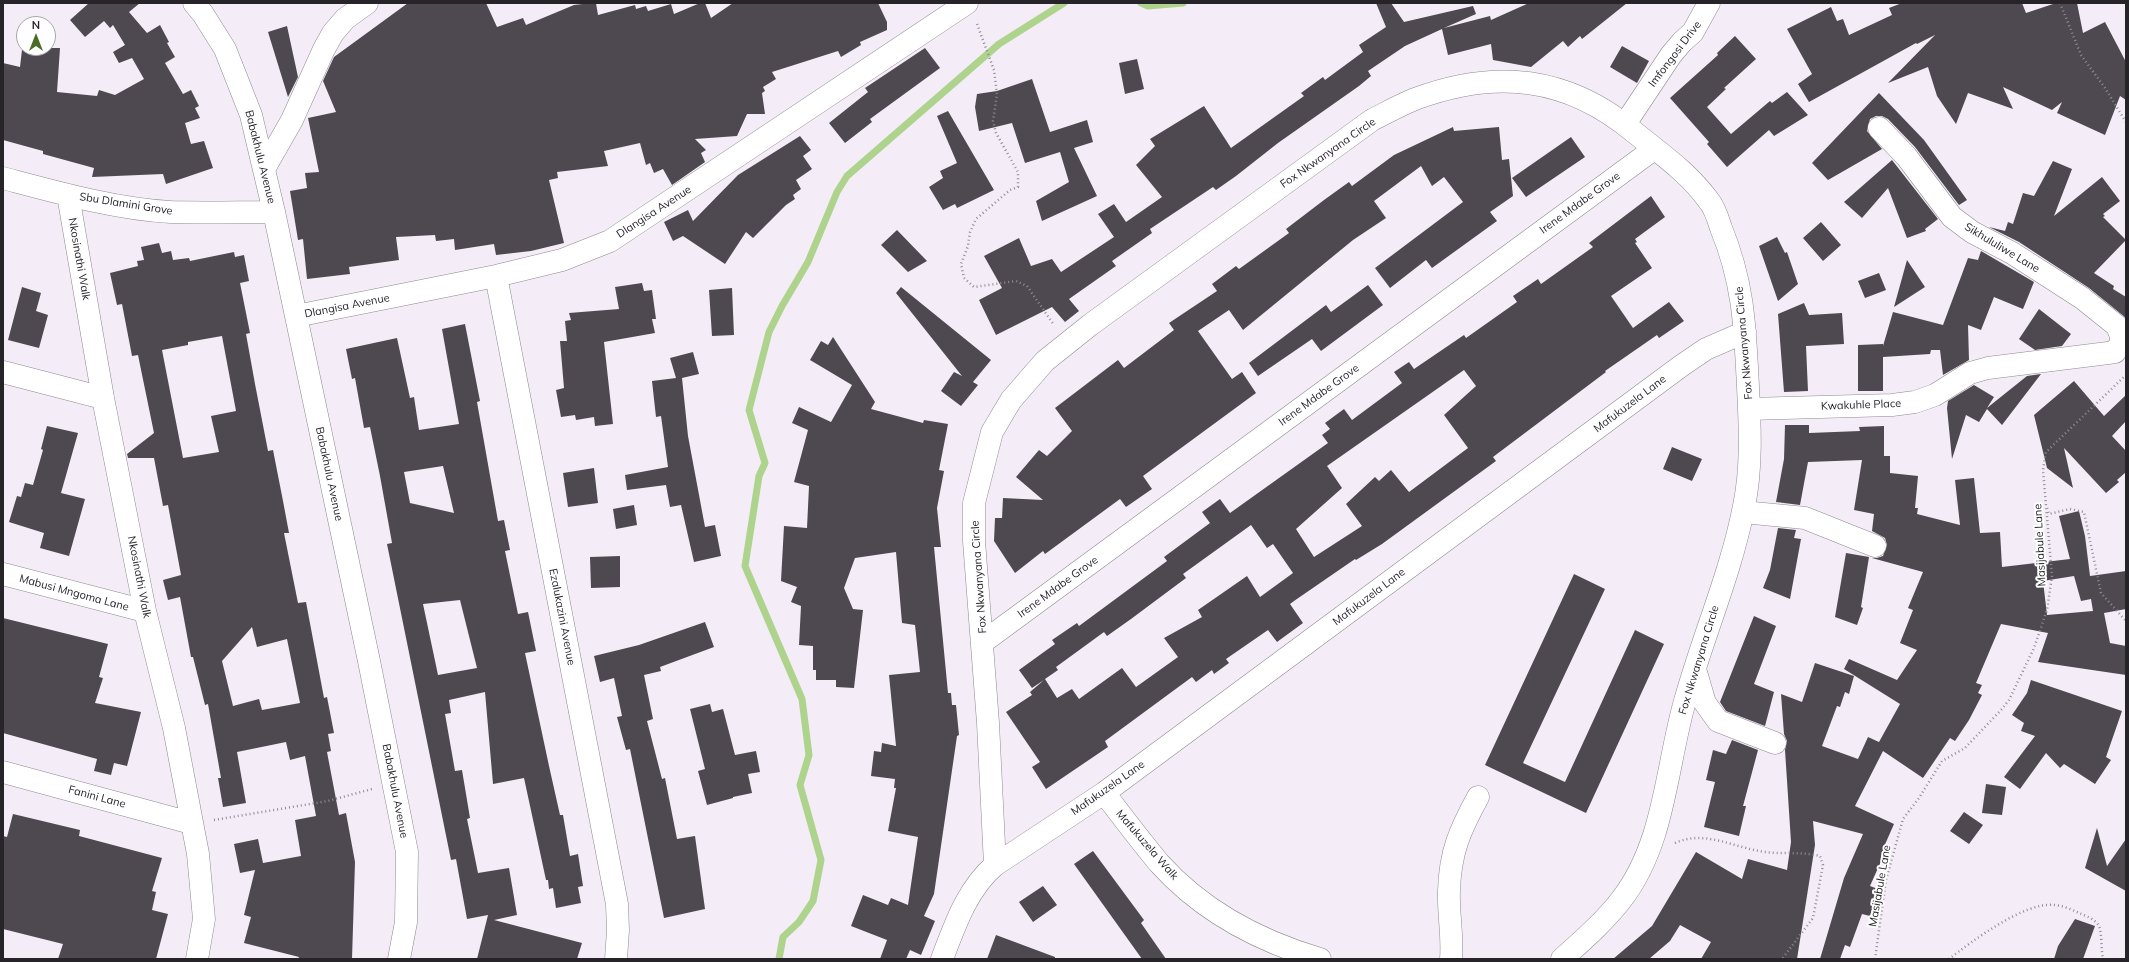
<!DOCTYPE html>
<style>
body{margin:0}
#map{position:relative;width:2129px;height:962px;overflow:hidden;background:#f4edf7;font-family:Mulish,sans-serif}
canvas{display:block}
.frame{position:absolute;inset:0;border:4px solid #262428;pointer-events:none}
.north{position:absolute;left:16px;top:16px;width:40px;height:40px;box-sizing:border-box;background:#fefdff;border:1px solid #a8a6a9;border-radius:50%;rotate:0deg;font-size:11px;font-weight:700;line-height:16px;text-align:center;color:#262428}
.north::after{content:'';display:block;margin:auto;width:14px;height:18px;background:#4b6c24;clip-path:polygon(50% 0,100% 100%,50% 72%,0 100%)}
</style>
<div id="map">
<canvas width="2129" height="962"></canvas>
<div class="frame"></div>
<div class="north">N</div>
</div>
<script>
const g = document.querySelector('canvas').getContext('2d');
g.lineJoin = 'round';
function strokePath(path, color, width, dash) {
  g.strokeStyle = color;
  g.lineWidth = width;
  g.lineCap = dash ? 'butt' : 'round';
  g.setLineDash(dash || []);
  g.stroke(path);
}
function fillPath(path, color) {
  g.fillStyle = color;
  g.fill(path, 'evenodd');
}
function write(font, color, halo, rows, align = 'center') {
  g.font = font + ' Mulish,sans-serif';
  g.lineWidth = 4;
  g.setLineDash([]);
  g.textBaseline = 'middle';
  g.strokeStyle = halo;
  g.fillStyle = color;
  for (const [text, x, y, turn = 0] of rows) {
    g.save();
    g.translate(x, y);
    g.rotate((+turn || 0) * Math.PI / 180);
    g.textAlign = isNaN(turn) ? turn : align;
    if (halo) g.strokeText(text, 0, 0);
    g.fillText(text, 0, 0);
    g.restore();
  }
}
const stream = new Path2D(`
 M1141,3L1148,6L1183,3
 M779,959L783,937L799,922L813,901L821,860L800,785L809,755L802,699L745,566L759,476L765,463L749,410L769,332L782,306L808,262L837,192L847,176L999,44L1064,3`);
const building = new Path2D(`
 M89,3H140L129,12L147,33L160,25L169,42L167,43L175,57L165,63L183,94L191,90L199,106L195,108L200,118L185,123L191,144L204,141L213,168L166,184L163,174L92,177L94,168L43,154V151L3,140V63L20,67L22,50L40,52V48H60L57,92L97,96L99,90L115,95L144,79L132,58L119,63L113,52L125,45L113,25L110,28L104,21L85,37L70,20Z
 M408,3H486L497,27L523,18L526,25L574,5L591,3H596L598,15L635,5L636,9L646,6L648,11L671,4L674,14L700,3H705L711,18L733,3H878L887,22V30L860,42L861,45L841,57L838,51L772,72L776,79L763,87L765,91L762,93L765,114H747L737,136L695,139L706,150L701,153L705,162L672,185L663,169L654,173L650,163L646,165L640,143L604,151L608,166L557,172L558,178L549,180L564,243L531,251L496,255L494,244L455,250L454,239L436,241L435,235L396,237L399,260L349,267L350,274L307,279L303,239L298,240L290,191L307,188L305,173L319,172L308,118L336,112L323,81L334,57Z
 M1376,3H1391L1404,22L1473,6L1476,14L1444,28L1490,16L1491,20L1529,3H1627L1582,39L1580,36L1568,47L1563,41L1531,67L1493,60L1491,44L1448,55L1442,29L1405,46L1368,71L1371,76L1359,86L1278,143L1236,176L1216,190L1213,187L1150,229L1152,233L1112,261L1116,266L1069,299L1079,311L1065,322L1052,307L996,335L979,300L1002,288L984,256L1019,238L1031,266L1052,259L1061,272L1114,237L1098,214L1114,204L1126,222L1162,197L1136,165L1155,146L1150,139L1204,106L1231,148L1304,96L1301,93L1323,77L1325,80L1363,52L1359,45L1386,27Z
 M1902,3H2022L2026,13L2056,3H2077L2083,33L2105,22L2126,62V100L2120,96L2105,135L2057,113L2062,102L2052,110L2003,87L2013,109L1968,93L1956,124L1937,96L1928,67L1888,83L1935,35L1917,44L1916,43L1809,102L1798,84L1812,74L1787,29L1831,7L1837,21L1843,19L1849,35L1892,15L1889,8Z
 M287,26L298,77L288,97L268,32Z
 M1735,36L1756,59L1724,88L1726,89L1707,107L1731,134L1770,101L1772,103L1787,92L1808,115L1774,136L1769,130L1727,167L1707,144L1709,142L1670,98L1718,55L1717,53Z
 M1622,46L1649,61L1637,83L1610,67Z
 M925,48L940,68L870,119L872,122L845,143L829,123L868,92L865,88Z
 M1137,59L1144,89L1125,94L1119,63Z
 M1032,79L1050,132L1087,120L1093,142L1074,148L1097,196L1042,221L1036,201L1069,182L1060,152L1025,163L1012,123L979,131L975,107L977,94L997,91Z
 M1879,93L1924,140L1967,200L1959,205L1915,147L1888,119L1882,116H1876L1870,119L1867,131L1882,149L1828,180L1812,163Z
 M948,111L994,190L957,208L955,204L943,210L929,187L943,178L940,171L957,163L937,116Z
 M1453,127L1454,131L1499,127L1502,160L1509,159L1513,196L1490,212L1497,221L1432,268L1426,260L1390,288L1375,268L1463,202L1444,177L1432,186L1421,166L1374,201L1386,218L1353,240L1243,330L1229,310L1198,331L1232,379L1242,372L1256,393L1143,476L1152,489L1126,507L1120,499L1045,554L1043,551L1015,573L994,541L995,518H1002L1003,498L1043,500L1016,477L1039,450L1047,456L1072,431L1055,408L1118,360L1124,368L1174,330L1169,323L1217,291L1212,284L1236,266L1239,269L1289,233L1286,229L1324,200L1349,182L1352,186L1394,155Z
 M800,136L811,150L803,156L812,169L796,180L801,189L793,195L795,199L786,205L753,238L746,232L725,264L683,236L673,241L664,222L688,210L693,221L738,175Z
 M1571,137L1585,157L1526,197L1512,178Z
 M1892,160L1938,219L1925,229L1926,231L1907,238L1888,188L1862,218L1844,202Z
 M2053,161L2072,169L2054,216L2102,177L2120,201L2103,214L2105,216L2103,217L2126,240L2094,273L2114,286L2113,289L2126,297V318L2089,288L2019,242L1989,227L2005,231L2008,222L2013,224L2023,193L2034,196Z
 M1651,196L1665,217L1635,239L1637,242L1635,243L1652,268L1611,296L1633,328L1669,302L1684,321L1659,338L1657,335L1605,371L1606,372L1493,457L1496,461L1382,544L1356,560L1355,559L1294,601L1290,604L1303,623L1277,642L1268,630L1226,659L1229,663L1214,674L1212,670L1196,682L1192,677L1105,741L1108,747L1046,789L1032,767L1040,762L1006,712L1032,695L1030,692L1044,680L1032,688L1019,670L1055,644L1052,640L1077,623L1079,626L1167,561L1164,557L1210,523L1202,512L1220,499L1230,513L1328,443L1322,435L1330,429L1325,423L1344,409L1352,420L1402,383L1394,372L1409,362L1414,369L1464,335L1466,338L1517,302L1513,296L1538,279L1541,284L1593,247L1589,243ZM1464,370L1476,386L1444,415L1468,448L1409,492L1391,470L1379,481L1375,477L1346,504L1362,526L1314,557L1296,529L1342,488L1327,466ZM1251,525L1267,548L1273,544L1293,573L1260,597L1247,576L1198,610L1202,617L1164,638L1178,657L1136,687L1122,668L1079,699L1072,689L1057,698L1045,679L1058,670L1056,667L1104,632L1107,636L1131,619L1186,578L1183,574Z
 M1821,222L1841,245L1823,261L1803,238Z
 M897,230L927,261L908,272L881,245Z
 M1777,237L1785,253L1787,252L1798,284L1778,301L1759,246Z
 M159,243L162,253L171,251L173,260L189,258L190,261L234,252L235,257L244,255L249,281L240,283L250,333L246,334L255,384L268,451L273,450L283,501L289,533H284L298,603L306,602L324,698L327,697L334,733L328,734L331,751L327,752L339,815L346,813L355,862L352,959H298L299,957L244,943L251,917L244,915L255,870L240,873L234,844L258,839L263,863L301,856L295,820L316,816L305,756L290,760L286,742L237,752L246,803L223,807L218,778H221L208,704L205,705L193,657H191L180,597L168,600L163,580L181,575L168,505L163,506L154,458H128L127,454L154,433L138,355L132,356L122,304L117,305L110,273L138,266L137,261L144,260L141,247ZM222,336L236,411L211,416L219,452L183,458L162,350L188,345V342ZM252,627L257,647L287,639L300,703L262,710L259,699L233,706L222,661Z
 M1981,251L2034,282L2023,309L1994,297L1981,330L1968,325L1969,360L1943,375L1940,350H1931L1930,354L1883,357V391H1858V345L1883,344V346L1893,312L1943,325L1968,258L1978,260Z
 M1907,260L1925,287L1894,307Z
 M1879,273L1886,290L1865,298L1858,281Z
 M642,283L644,291L652,290L656,319H652L655,333L604,342L613,424L595,426L594,417L576,420L575,415L561,417L556,390L564,388L560,341H567L565,321L571,320L569,313L619,309L615,287Z
 M1368,285L1383,305L1321,351L1312,339L1258,376L1249,363L1326,305L1331,312Z
 M22,287L41,293L36,311L48,315L39,348L8,340Z
 M901,287L991,360L973,382L978,385L961,406L941,391L954,372L962,376L896,293Z
 M732,288L734,335L712,336L709,290Z
 M1804,303L1809,315L1842,313L1844,344L1806,346L1808,391L1784,392L1778,314Z
 M2039,309L2071,334L2062,346L2035,350L2019,339Z
 M465,324L480,401L477,402L498,521L504,520L510,550L505,551L518,614L528,612L536,651L525,653L549,766L560,815H563L570,856L578,854L583,886L578,887L581,903L556,908L553,888L549,889L548,880H546L524,778L493,784L485,692L449,700L451,713L445,714L455,771L462,770L470,818L467,819L478,873L509,868L517,915L494,920L582,943L577,959H477L488,915L467,919L456,859L451,860L387,544L392,543L380,476L370,427L364,428L355,378L352,379L346,349L397,338L410,398L414,397L419,430L459,424L442,329ZM443,466L454,513L410,503L404,472ZM460,600L477,668L438,675L423,604Z
 M833,337L875,402L871,409L923,423L924,420L948,424L939,470L944,471L937,508L941,547H934L948,693H951L952,705H956L959,735L957,736L934,894L924,916L935,921L921,955L910,950L906,959H880L887,940L851,926L863,895L888,905L891,898L908,905L918,837L888,831L896,788H894L895,779L871,776L874,751L881,752L882,743L896,746L889,675L920,672L915,625L902,623L896,552L855,558L844,588L853,609L863,610L854,688L836,687V680H816V670H813V646L799,645L801,606L791,602L797,587L781,581L784,526L807,528L809,486L794,482L808,430L792,423L799,407L831,422L852,385L810,360L821,341L828,345Z
 M693,352L699,374L682,378L688,436L705,527L715,525L721,556L694,562L681,505L670,507L666,485L627,490L625,475L668,467L661,416L656,417L652,381L676,378L670,358Z
 M2041,374L2002,425L1987,409L1979,422L1966,415L1952,459L1947,408L1948,401L1974,385L1994,397L1987,408L2027,376Z
 M2074,381L2104,416L2126,395V421L2112,436L2126,451V472L2117,480L2119,482L2106,493L2064,448L2073,488L2047,468L2034,415Z
 M1785,425H1809V433L1860,431L1859,427L1884,426V456H1890V473L1918,476L1915,508H1918L1917,514L1960,525L1955,480L1974,478L1980,533L2000,532L2002,567L2070,559L2059,516L2079,511L2085,536L2090,576L2126,571V609L2104,613L2110,643L2126,646V675L2038,662L2048,633L2001,624L1976,683L1982,685L1978,693L1982,695L1969,720L1955,741L1950,738L1923,778L1883,751L1855,806L1894,824L1883,849L1886,850L1870,886L1878,889L1870,916L1862,914L1850,947L1845,945L1840,959H1820L1844,878L1863,834L1813,821L1815,845L1797,959H1701L1711,942L1680,925L1670,941L1649,959H1613L1652,926L1696,852L1742,879L1748,859L1787,870L1791,842L1785,750L1787,741L1784,734L1781,694L1802,702L1815,663L1854,676L1849,694L1845,692L1840,707L1837,706L1822,746L1858,759L1868,737L1879,742L1900,704L1844,669L1849,659L1897,680L1917,650L1900,643L1913,610L1908,608L1923,572L1872,558H1877L1883,556L1887,545L1885,538L1872,531L1874,514L1854,510L1862,460L1808,462L1800,505L1776,502L1784,459ZM2074,576L2081,601L2091,599L2093,611L2047,615L2043,581Z
 M47,426L78,433L61,493L85,499L69,556L40,548L44,533L9,522L17,496L21,497L25,483L33,485L43,450L41,449Z
 M1672,447L1702,459L1692,481L1663,469Z
 M594,468L598,503L568,507L563,473Z
 M634,505L637,525L616,529L613,509Z
 M1778,528L1796,530L1794,538L1801,539L1790,599L1763,588L1770,570Z
 M1846,553L1869,557L1861,607L1863,608L1857,625L1835,617Z
 M620,556V587L591,588L590,557Z
 M1574,574L1605,589L1523,763L1565,782L1635,630L1664,644L1586,813L1485,765Z
 M1754,616L1776,626L1754,684L1774,692L1765,726L1726,711L1720,702Z
 M3,618L108,644L99,677L103,678L95,703L141,712L127,766L114,763L111,775L94,771L97,759L3,733Z
 M705,622L714,647L660,667L661,671L644,675L653,719L647,721L662,779L665,778L677,839L695,836L705,909L664,918L630,749L626,750L617,717L622,716L614,678L600,682L594,656L639,645Z
 M2031,680L2122,711L2106,757L2111,760L2095,784L2064,764L2060,768L2046,753L2020,789L2004,777L2035,736L2021,731L2024,723L2012,715L2027,693Z
 M710,704L712,712L723,709L735,755L756,751L760,772L748,774L752,793L733,797V798L707,805L698,771L705,769L690,709Z
 M1732,740L1758,750L1743,806H1746L1739,836L1704,827L1715,782L1706,780L1713,750L1726,754Z
 M1986,784L2006,787L2002,815L1982,813Z
 M1964,812L1983,825L1969,844L1950,831Z
 M13,814L80,830L79,836L162,858L152,891L156,892L152,910L168,914L156,959H58L63,944L3,929V836L7,837Z
 M2097,828L2107,866L2126,839V891L2085,868Z
 M1093,851L1144,920L1141,923L1166,959H1142L1074,864Z
 M1043,886L1057,905L1033,922L1019,902Z
 M2075,919L2095,926L2083,959H2054L2058,946Z
 M996,935L1055,957V959H987Z`);
const path = new Path2D(`
 M2060,3L2081,55L2105,88L2126,122
 M977,24L994,70L997,94L993,121L996,133L1018,172V187L1010,190L976,219L970,232L968,246L961,264L964,278L974,287L1016,281L1027,286L1054,325
 M2047,508L2049,514L2070,509L2084,512L2101,593L2126,621
 M214,820L328,801L372,789
 M1675,843C1703,830 1731,846 1759,851C1779,855 1800,851 1820,856L1823,865L1813,918L1782,959
 M1875,959L1886,880L1903,819L1919,798L1942,761L1965,748L2002,709L2009,700L2034,648L2047,610L2052,576L2043,470L2046,452L2126,375
 M1949,959C1971,942 2024,902 2053,905C2061,905 2071,909 2079,913C2086,916 2095,919 2099,926C2102,933 2101,950 2103,959`);
const minor = new Path2D(`
 M194,3L203,14L225,49L251,115L274,212L369,661L407,852L406,922L399,959
 M1625,124L1671,55L1682,42L1693,32L1709,3
 M264,169L292,120L324,49L333,33L345,19L367,3
 M3,178C56,192 116,209 171,212C205,213 240,212 274,212
 M68,195L103,398L145,611L174,728L198,854L204,919L197,959
 M496,276L617,904L618,930L616,959
 M296,316L496,276L562,260L610,241L967,3
 M3,372L103,398
 M1749,409L1892,405L1915,402L1935,395L1970,373L1988,368L2108,353L2115,352L2121,343V336L2117,326L2082,298L2051,278L2012,253L1972,232L1952,217L1906,156L1879,128
 M1743,512L1805,518L1875,546
 M3,574L145,611
 M983,642L1654,149
 M1695,669L1705,703L1718,721L1775,743
 M3,772L191,823
 M1104,793C1122,816 1140,840 1159,863C1202,911 1259,941 1320,959
 M995,865L1104,793L1681,366L1706,349L1745,332
 M942,959C955,925 967,889 995,865L988,723L974,541V503L992,432L1011,400L1045,361L1090,325L1372,120C1386,113 1400,105 1415,99C1496,69 1567,76 1634,132C1660,153 1689,173 1709,201C1715,208 1718,219 1721,228C1744,284 1745,328 1748,387C1750,426 1752,468 1744,506C1731,573 1703,636 1685,701C1666,767 1665,844 1621,900C1604,922 1582,941 1562,959
 M1451,959C1453,936 1448,913 1449,891C1450,852 1460,830 1478,797`);
const streetNames = [
 ["Imfongosi Drive",1675,54,-53],
 ["Fox Nkwanyana Circle",1328,153,-35],
 ["Babakhulu Avenue",260,157,76],
 ["Irene Mdabe Grove",1580,203,-36],
 ["Sbu Dlamini Grove",126,204,9],
 ["Dlangisa Avenue",654,212,-33],
 ["Sikhululiwe Lane",2002,248,31],
 ["Nkosinathi Walk",79,259,80],
 ["Dlangisa Avenue",347,306,-11],
 ["Fox Nkwanyana Circle",1744,343,-95],
 ["Irene Mdabe Grove",1319,395,-36],
 ["Mafukuzela Lane",1630,404,-37],
 ["Kwakuhle Place",1861,405,-2],
 ["Babakhulu Avenue",329,474,78],
 ["Masijabule Lane",2040,545,-93],
 ["Nkosinathi Walk",139,577,79],
 ["Fox Nkwanyana Circle",979,577,-94],
 ["Irene Mdabe Grove",1058,587,-36],
 ["Mabusi Mngoma Lane",74,593,15],
 ["Mafukuzela Lane",1369,597,-37],
 ["Ezalukazini Avenue",562,617,79],
 ["Fox Nkwanyana Circle",1699,660,-73],
 ["Mafukuzela Lane",1108,788,-35],
 ["Babakhulu Avenue",395,791,79],
 ["Fanini Lane",97,797,15],
 ["Mafukuzela Walk",1147,845,49],
 ["Masijabule Lane",1880,886,-80]
];
strokePath(stream, '#aed38c', 7);
fillPath(building, '#4e4850');
strokePath(minor, '#8f8992', 23);
strokePath(path, '#918c93', 2.5, [1, 3]);
strokePath(minor, '#fff', 22);
write('11px', '#262428', '#fefdff', streetNames);
</script>
